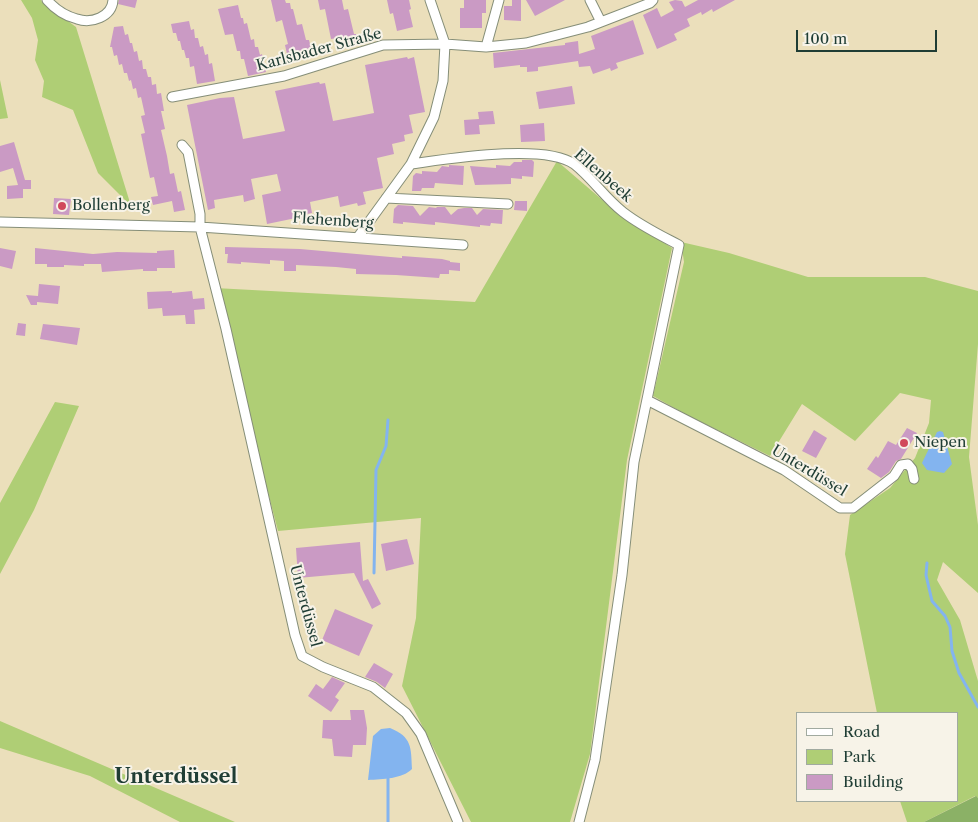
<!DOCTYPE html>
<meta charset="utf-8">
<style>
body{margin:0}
#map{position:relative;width:978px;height:822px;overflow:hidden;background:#ebdfbb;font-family:"Libre Caslon Text",serif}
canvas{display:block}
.legend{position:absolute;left:796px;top:712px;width:162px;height:90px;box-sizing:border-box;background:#f7f3e8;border:1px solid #a1aaa0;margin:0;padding:6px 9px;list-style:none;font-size:15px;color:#1f3d34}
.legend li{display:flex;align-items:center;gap:10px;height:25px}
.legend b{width:25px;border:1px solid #a1aaa0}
.scale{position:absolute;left:796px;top:30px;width:141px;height:22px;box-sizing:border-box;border:2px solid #1f3d34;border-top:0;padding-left:6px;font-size:15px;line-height:18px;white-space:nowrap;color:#1f3d34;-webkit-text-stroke:4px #f7f3e8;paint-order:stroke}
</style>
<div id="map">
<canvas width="978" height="822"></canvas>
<ul class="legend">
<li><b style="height:6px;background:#fff"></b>Road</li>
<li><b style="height:14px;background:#afce75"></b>Park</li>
<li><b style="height:14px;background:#ca9ac4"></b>Building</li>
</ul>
<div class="scale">100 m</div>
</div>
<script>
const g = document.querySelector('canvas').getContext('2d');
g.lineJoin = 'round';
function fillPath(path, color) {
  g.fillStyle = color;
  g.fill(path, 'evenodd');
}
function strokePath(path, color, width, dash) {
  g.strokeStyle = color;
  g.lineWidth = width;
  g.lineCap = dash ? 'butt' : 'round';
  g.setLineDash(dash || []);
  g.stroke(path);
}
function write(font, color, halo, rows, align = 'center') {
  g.font = font + ' "Libre Caslon Text",serif';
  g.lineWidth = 4;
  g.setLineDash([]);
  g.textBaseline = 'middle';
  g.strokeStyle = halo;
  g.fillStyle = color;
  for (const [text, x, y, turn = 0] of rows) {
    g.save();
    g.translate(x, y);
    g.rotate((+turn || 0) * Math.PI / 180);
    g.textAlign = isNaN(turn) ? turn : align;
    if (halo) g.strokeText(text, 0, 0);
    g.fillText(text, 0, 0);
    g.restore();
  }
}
const green = new Path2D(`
 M21,0H41L42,2L76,27L131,206L98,173L73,110L42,97L44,81L35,60L38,40L32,18Z
 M0,80L8,118L0,119Z
 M557,161L614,210L672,248L627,460L590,754L570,822H471L402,686L416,618L421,518L278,531L215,288L475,302Z
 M681,242L729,253L808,277H925L978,291V344L969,457L978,525V593L943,562L937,580L960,620L978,681V798L975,796L924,822H907L900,801H957V713H877L845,554L850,515L890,488L915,458L929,423L931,400L900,393L855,441L802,404L770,456L687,415L653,396L684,262Z
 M55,402L79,406L34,510L0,574V503Z
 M0,721L235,822H180L90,776L0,748Z`);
const forest = new Path2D(`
 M976,796L978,798V822H924Z`);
const water = new Path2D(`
 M940,431L943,432L952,464L944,473L927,470L922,463L937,432Z
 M390,728C412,737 411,747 412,769C402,779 383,779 368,780L373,736L381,729Z`);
const stream = new Path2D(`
 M927,563L926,575L932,601L945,616L950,627L952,651L959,673L978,707
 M374,573L376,470L386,446L388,420
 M388,776V822`);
const building = new Path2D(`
 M119,0H137L135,8L118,4Z
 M271,0H285L286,3H290L291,9H293L297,25L302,24L306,40H309L313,56L302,58L300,51L287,54L285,45L288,44L282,20L276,22Z
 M318,0H342L344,10L348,9L354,34H356L357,42L346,44L344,37L331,39L325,9L320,10Z
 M387,0H409L411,9L409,10L413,27L397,31L393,13L390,14Z
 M464,0H486V13H482V28H460V8H464Z
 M512,0H521V21L504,20V6H512Z
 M526,0H565L535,16Z
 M675,0L682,1L685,7L698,0H735L713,12L712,9L702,15L701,12L687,19L690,26L674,34L677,40L657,49L643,15L657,8L661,17L674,10L669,2Z
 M238,5L241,18H243L244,24L247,23L251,40L254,39L255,47H258L260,55L262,54L266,72L248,76L244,59H241L240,51H237L233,34L225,35L218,9Z
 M633,20L644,54L616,63L618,68L611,71L610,68L593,74L590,66L579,67L578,61L538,67V71L527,72V67H520V65L494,68L493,53L565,45V43L578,41L579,54L595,49L591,36Z
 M189,21L191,30L194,29L195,38H198L200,47L203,46L205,55L208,54L209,64L212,63L215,81L197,84L194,66L190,67L189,58H186L184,50H182L180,41H178L176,33H173L171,24Z
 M123,26L125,35L128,34L130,43H132L134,52L137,51L139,61L142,60L143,69H146L148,77H151L152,85L156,84L157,94L161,93L164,111H161L165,129L161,130L167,156L170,174L174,173L178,192L181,191L185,210L174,212L172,201L153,205L151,197L158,196L154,177L150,178L141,134L145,133L141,116L145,115L141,97L138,98L136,88L133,89L131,80L129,81L127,73H124L122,64L119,65L117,55L114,56L112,47H110L114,27Z
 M407,57L408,59L414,57L425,112L409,115L413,133L404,135L405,141L392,144L394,154L377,158L383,188L363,192L366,204L358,206L357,203L340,207L338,196L310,202L312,213L296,216V218L267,224L262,195L281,191L277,174L251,179L255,199L244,202L243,195L214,200L215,208L208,210L187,105L220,98L234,97L243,139L285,131L275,91L319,82L320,84L325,83L333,121L359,116L374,113L365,65Z
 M572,86L575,104L539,109L536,92Z
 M493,111L495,124L479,125L480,134L465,135L464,120L479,119L478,112Z
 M544,123L545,141L521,142L520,125Z
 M14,142L25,180H31V189H23V198L7,199V186L18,185L13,168L0,172V146Z
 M522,160H532L534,162L533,177L522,176V179L511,178V184L475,185L470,166L496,168V165L510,166L514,162H522Z
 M449,165L464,166L463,185L435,183L434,188H422L421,191H412L413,176L416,173L422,174V171L437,172L442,166L449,167Z
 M54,198L71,199L69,215L53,214Z
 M515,201H527V211L514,210Z
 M398,205L413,206L420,216L429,207L436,208L437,207H445L451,215L458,209L464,208H472L477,215L483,209L503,210L502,224L491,223L490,226L480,225V227L435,222V225L403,222V224L393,223L394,209Z
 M225,247L300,249L402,258V256L442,259L450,261V262L460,263V271L449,270V274H440L439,278L396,275L356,274V269L336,267L296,265V271H284V261L270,260V264L241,262V264L227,263L228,254H225Z
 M0,248L16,251L12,269L0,266Z
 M35,248L93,254L117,252L157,253V251L174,250L175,268H157V271H143V269L102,272L101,264H84V266L64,265V267H47V264H35Z
 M39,284L60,286L58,304L37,302V305H31L26,295L38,296Z
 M172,291V293L192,291L193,299L204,298L205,309L194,310L195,324H186L185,315L163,316L162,308L148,309L147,292Z
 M18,323L26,324L25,336L16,335Z
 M43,324L80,328L77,345L40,339Z
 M907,428L917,433L901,459L896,461L889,472L881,478L867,469L876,456L878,458L888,441L896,445Z
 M814,430L827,438L816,458L802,451Z
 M407,539L414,564L386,571L381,544Z
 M360,542L363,581L368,579L381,604L372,609L354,573L298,578L296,548Z
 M335,609L373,625L359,656L322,640Z
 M374,663L393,674L385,688L377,682L365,677Z
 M332,677L345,683L335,697L339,700L331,712L308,696L316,684L323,689Z
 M350,710H364L367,728L366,745H353L352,757L334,756L332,739L322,738L323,720H351Z`);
const street = new Path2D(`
 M47,0C55,9 65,16 77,19C91,24 112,17 113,0
 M590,0L601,22
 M486,47L499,0
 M172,97L284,76L383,45L445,44L486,47L526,43L588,27L650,3L653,0
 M182,145L188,152L200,214V227L226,329L295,635L302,656L323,667L373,687L406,713L421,734L458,822
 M411,164C448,159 544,143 574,164C592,178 605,198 623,212C641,226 660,235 679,245L634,462L622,575L595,760L579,822
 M386,198L508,204
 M0,222L200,227L463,245
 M358,237L411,164L434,117L443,81L445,44L430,0
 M647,400L784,470L840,508H853L894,476L901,465L908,464L912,469L914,479`);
const markers = [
 [62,206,5,"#d1495b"],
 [904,443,5,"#d1495b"]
];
const streetNames = [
 ["Karlsbader Straße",319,50,-15],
 ["Ellenbeek",603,176,41],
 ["Flehenberg",333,221,4],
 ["Unterdüssel",809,471,31],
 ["Unterdüssel",305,606,75]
];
const poiNames = [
 ["Bollenberg",72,206],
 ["Niepen",914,443]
];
const districtNames = [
 ["Unterdüssel",176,777]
];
fillPath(green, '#afce75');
fillPath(forest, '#8bb166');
fillPath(water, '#83b4ef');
strokePath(stream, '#83b4ef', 3);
fillPath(building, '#ca9ac4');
strokePath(street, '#858e78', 11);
strokePath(street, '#fff', 9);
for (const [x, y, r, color] of markers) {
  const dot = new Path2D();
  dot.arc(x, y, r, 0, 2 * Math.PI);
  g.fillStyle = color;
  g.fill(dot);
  strokePath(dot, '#f7f3e8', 2);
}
write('15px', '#1f3d34', '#f7f3e8', streetNames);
write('15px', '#1f3d34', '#f7f3e8', poiNames, 'left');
write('bold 20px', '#1f3d34', '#f7f3e8', districtNames);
</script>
